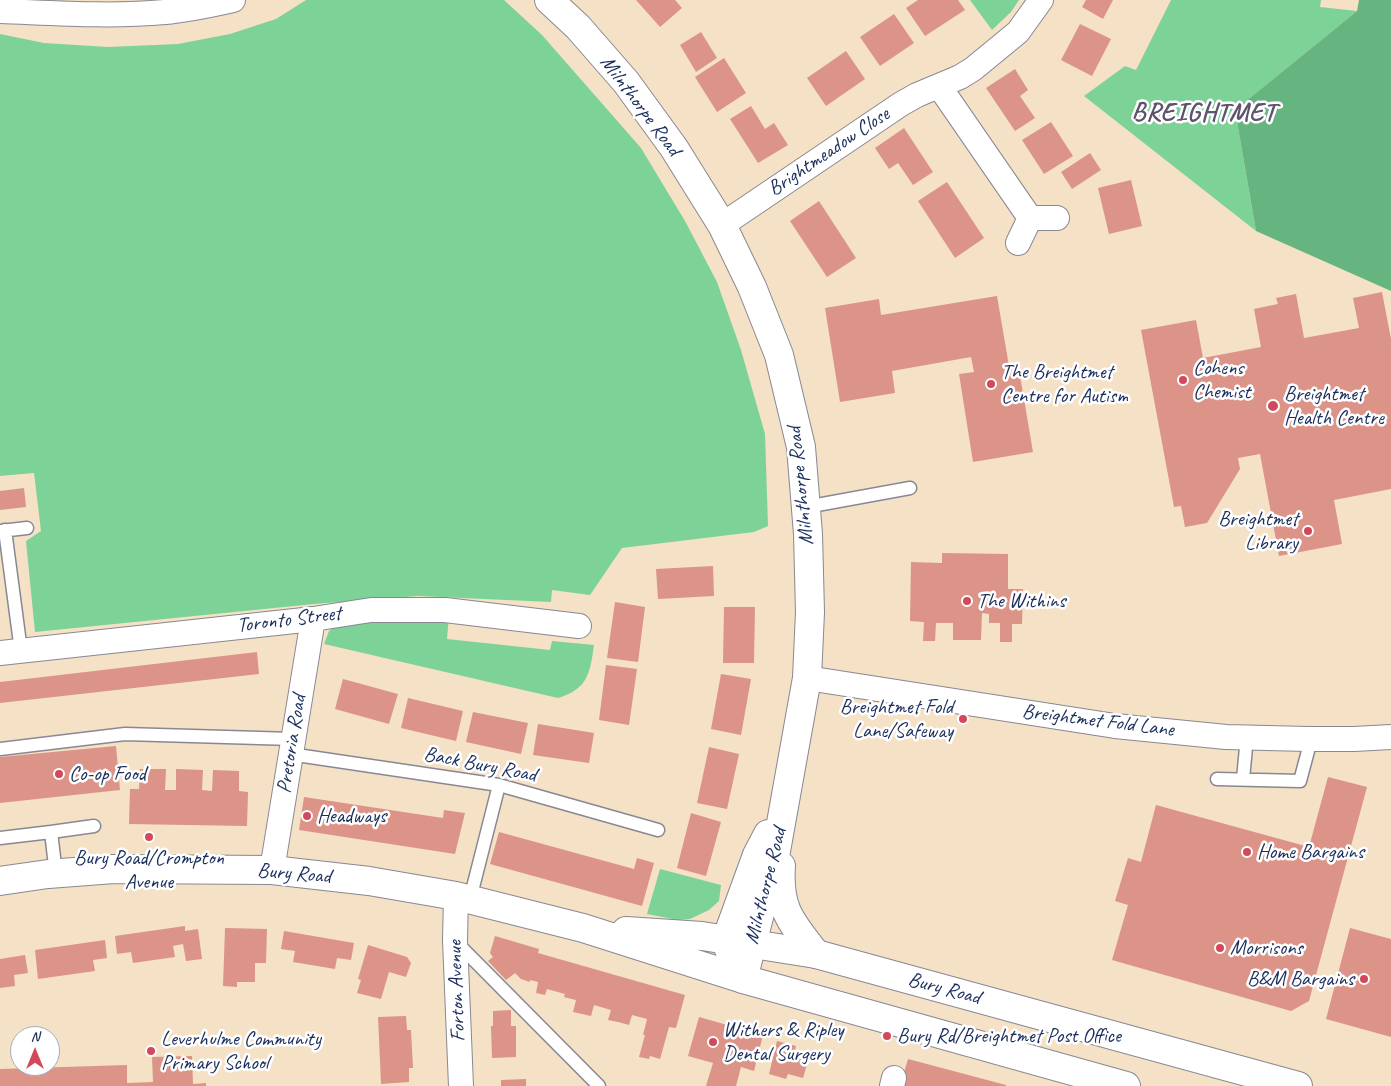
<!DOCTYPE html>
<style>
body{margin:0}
#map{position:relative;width:1391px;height:1086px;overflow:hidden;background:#f4e1c6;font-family:Caveat,sans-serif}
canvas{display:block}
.north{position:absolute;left:10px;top:1026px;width:50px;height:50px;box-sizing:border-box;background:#fff;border:1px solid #a4acbf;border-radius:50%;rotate:0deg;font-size:14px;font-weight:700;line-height:20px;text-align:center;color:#1b2f5e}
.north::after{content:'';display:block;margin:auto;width:18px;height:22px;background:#d1495b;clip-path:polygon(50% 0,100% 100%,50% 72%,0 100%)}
</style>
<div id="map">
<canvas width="1391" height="1086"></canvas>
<div class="north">N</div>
</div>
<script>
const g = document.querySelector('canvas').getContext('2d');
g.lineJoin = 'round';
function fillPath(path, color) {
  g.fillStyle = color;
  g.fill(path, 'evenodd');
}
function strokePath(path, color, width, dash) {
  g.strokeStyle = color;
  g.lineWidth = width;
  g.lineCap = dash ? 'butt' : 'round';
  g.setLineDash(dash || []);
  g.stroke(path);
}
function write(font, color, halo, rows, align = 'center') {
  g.font = font + ' Caveat,sans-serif';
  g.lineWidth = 5;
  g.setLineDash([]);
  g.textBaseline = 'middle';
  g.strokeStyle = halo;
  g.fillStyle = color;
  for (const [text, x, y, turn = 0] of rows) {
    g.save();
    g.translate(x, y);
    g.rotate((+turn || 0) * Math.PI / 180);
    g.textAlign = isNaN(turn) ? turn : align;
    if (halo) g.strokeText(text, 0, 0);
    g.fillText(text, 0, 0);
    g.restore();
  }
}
const green = new Path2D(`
 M306,0H504L542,35L641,148L685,221L717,282L741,350L765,434L768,526L754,532L622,548L590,595L552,590L551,602L418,596L314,604L35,632L26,541L41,531L34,473L0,476V34L44,43L108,47L178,44L230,34L276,19Z
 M970,0H1019L1011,12L992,30Z
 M1171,0H1321L1320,7L1357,11L1235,110L1256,231L1084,96L1125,66L1136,70Z
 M449,616L447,639L550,650L552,641L594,645C590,673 588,689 558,698L324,644L329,631L340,622Z
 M660,869L721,885L719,901L709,910L690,919L678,920L647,914Z`);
const forest = new Path2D(`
 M1359,0H1391V291L1256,231L1235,110L1357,11Z`);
const building = new Path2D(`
 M636,0H675L682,8L660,27Z
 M918,0H958L965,10L925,36L906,8Z
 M1086,0H1113L1103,19L1082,7Z
 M894,14L914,43L880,66L860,37Z
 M1080,24L1111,39L1092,76L1061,60Z
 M701,32L717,58L696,72L680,45Z
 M846,51L865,79L826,106L807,78Z
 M724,58L746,93L717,112L695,77Z
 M1015,69L1028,90L1020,96L1035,118L1015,131L986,88Z
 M751,106L765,129L774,123L788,145L758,163L730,119Z
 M1051,122L1073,156L1044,174L1022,140Z
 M904,128L933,172L913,185L898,163L889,169L875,148Z
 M1090,153L1101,170L1072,189L1061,172Z
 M1131,180L1142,226L1109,234L1098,188Z
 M947,182L984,238L955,258L918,201Z
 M819,201L856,258L827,277L790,221Z
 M1382,292L1391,339V489L1334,500L1342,544L1279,556L1260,454L1238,458L1240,469L1207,523L1185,527L1181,506L1174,507L1141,330L1196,320L1203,358L1261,347L1254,309L1278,304L1276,298L1296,294L1304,338L1359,328L1353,298Z
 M997,296L1009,366L1018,364L1033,452L973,462L959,374L974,372L971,357L892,371L895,393L840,402L825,308L879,299L881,315Z
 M24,488L26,507L0,510V491Z
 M942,553L1008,554V589H1023L1022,624H1012V642H1000V623H989V614L982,613L981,640H953V623H936L935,641H923L924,622L910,621L911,562L942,563Z
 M713,566L714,596L658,599L656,569Z
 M615,602L645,607L638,662L607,658Z
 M724,607H755L754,663H723Z
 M257,652L259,674L0,703V682Z
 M606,665L637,669L629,725L599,720Z
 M721,674L751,679L741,735L711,729Z
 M343,679L398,694L389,724L335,709Z
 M408,698L463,711L456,741L401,728Z
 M473,712L528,723L521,754L466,742Z
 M538,724L594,733L589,763L533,755Z
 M116,746L120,790L0,803V757Z
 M709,747L739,754L727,809L697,803Z
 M140,769H166L165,790H176V769L203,770L202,790L212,791L213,770L239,771V791L248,792L247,826L129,824L130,789H139Z
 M1328,777L1367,787L1309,1001L1291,1011L1112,960L1128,905L1115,901L1128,858L1141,862L1156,805L1309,847Z
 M304,797L443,818L444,810L465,813L455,854L299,830Z
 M691,813L721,822L706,876L677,868Z
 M499,832L634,869L637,858L654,863L642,906L490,864Z
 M185,926V931L198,929L202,959L186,961L183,944L173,946L175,957L133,963L131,952L117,954L115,936Z
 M225,928L267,929L266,963H255V982H237V987L223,986Z
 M1350,928L1391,939V1037L1326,1019Z
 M284,931L354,943L351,960L337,958L335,969L293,962L295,951L281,949Z
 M495,936L539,949L538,953L685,995L676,1028L669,1027L660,1059L650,1056L649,1059L639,1057L645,1035H643L647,1019L632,1015L629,1025L618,1022L608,1020L611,1010L594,1005L591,1016L573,1012L576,1000L564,997L565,994L547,989L545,995L536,993L538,982L530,980V982L521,979L515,973L506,980L488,961L493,957L490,953Z
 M105,940L107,958L93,960L95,971L38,979L35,950Z
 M368,945L407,957L411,963L406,977L389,972L381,999L357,993L361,980L358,979Z
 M25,955L28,973L14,975L15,986L0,988V959Z
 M511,1010V1026H516V1057L492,1058L491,1026H493V1011Z
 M406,1016L407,1030H411L413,1068H409V1082L381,1084L378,1017Z
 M699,1017L763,1035L754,1071L741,1067L736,1086H706L713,1063L688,1056Z
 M777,1041L796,1046L793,1057L808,1061L803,1078L788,1074L786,1079L769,1074Z
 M192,1056L193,1084L206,1083V1086H0V1069L127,1065V1083L153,1082L152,1057Z
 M908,1059L1006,1085V1086H900Z
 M526,1079V1086H501V1080Z`);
const lane = new Path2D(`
 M806,507L910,488
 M5,530L21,651
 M0,531L27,528
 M0,749L125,734L293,739
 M290,754L499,785L658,830
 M1217,779L1300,781L1308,751V739
 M1243,779L1247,737
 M51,832L94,826
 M0,838L51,832L56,874
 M470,899L499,785
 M456,942L599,1086`);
const street = new Path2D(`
 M0,11C55,13 110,17 165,12C188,10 210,5 233,0
 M939,86L1030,218
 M722,225L901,104L917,95L960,77L973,69L1018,32L1041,0
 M1018,243L1030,218H1057
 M0,653L313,619L371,610H445L579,626
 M807,678L1115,726L1226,737L1308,739H1354L1391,737
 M272,870L313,619
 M456,896L455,940L461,1086
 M892,1086L894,1078`);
const secondary = new Path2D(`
 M549,0L578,27L626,82L674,148L722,225L752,287L779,355L801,447L808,534L810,612L807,678L776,851L743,979
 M781,866C778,909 791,922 816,954
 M733,962L726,940L757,855L768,834`);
const highway = new Path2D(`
 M0,881L48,874L114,869L272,870L369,881L456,896L583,928L743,979L1126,1086
 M626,931L702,936L816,954L1298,1086`);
const markers = [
 [1183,380,5,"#d1495b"],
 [991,384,5,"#d1495b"],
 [1273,406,6,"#d1495b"],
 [1308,531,5,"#d1495b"],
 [967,601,5,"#d1495b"],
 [963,719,5,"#d1495b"],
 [59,774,5,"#d1495b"],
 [307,816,5,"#d1495b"],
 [149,837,5,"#d1495b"],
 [1247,852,5,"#d1495b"],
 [1220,948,5,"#d1495b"],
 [1364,979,5,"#d1495b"],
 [887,1036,5,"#d1495b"],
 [713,1042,5,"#d1495b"],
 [151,1051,5,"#d1495b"]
];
const streetNames = [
 ["Milnthorpe Road",640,106,53],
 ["Brightmeadow Close",829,152,-34],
 ["Milnthorpe Road",801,486,-96],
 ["Toronto Street",289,620,-7],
 ["Breightmet Fold Lane",1098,721,7],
 ["Pretoria Road",292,744,-81],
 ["Back Bury Road",480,765,11],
 ["Bury Road",294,874,5],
 ["Milnthorpe Road",766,886,-76],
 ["Bury Road",944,989,15],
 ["Forton Avenue",457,991,-92]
];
const poiNames = [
 ["Cohens",1193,368],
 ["Chemist",1193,392],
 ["The Breightmet",1001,372],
 ["Centre for Autism",1001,396],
 ["Breightmet",1284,394],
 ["Health Centre",1284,418],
 ["Breightmet",1298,519,"right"],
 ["Library",1298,543,"right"],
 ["The Withins",977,601],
 ["Breightmet Fold",953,707,"right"],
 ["Lane/Safeway",953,731,"right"],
 ["Co-op Food",69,774],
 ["Headways",317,816],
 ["Home Bargains",1257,852],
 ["Bury Road/Crompton",149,858,"center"],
 ["Avenue",149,882,"center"],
 ["Morrisons",1230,948],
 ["B&M Bargains",1354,979,"right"],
 ["Withers & Ripley",723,1030],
 ["Dental Surgery",723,1054],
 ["Bury Rd/Breightmet Post Office",897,1036],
 ["Leverhulme Community",161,1039],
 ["Primary School",161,1063]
];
const districtNames = [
 ["BREIGHTMET",1204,113]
];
fillPath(green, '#7dd397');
fillPath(forest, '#66b580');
fillPath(building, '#db9487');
strokePath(lane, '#888892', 15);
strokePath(street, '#888892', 26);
strokePath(secondary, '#888892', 30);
strokePath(highway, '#888892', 30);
strokePath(lane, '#fff', 12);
strokePath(street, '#fff', 24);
strokePath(secondary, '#fff', 28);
strokePath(highway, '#fff', 28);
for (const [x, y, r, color] of markers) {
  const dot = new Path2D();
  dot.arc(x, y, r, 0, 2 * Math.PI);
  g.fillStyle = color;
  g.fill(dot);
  strokePath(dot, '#fff', 2);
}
write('21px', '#1b2f5e', '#fff', streetNames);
write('21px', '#1b2f5e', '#fff', poiNames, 'left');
g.letterSpacing = '1px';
write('bold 26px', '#5e526c', '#fff', districtNames);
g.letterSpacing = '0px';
</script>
